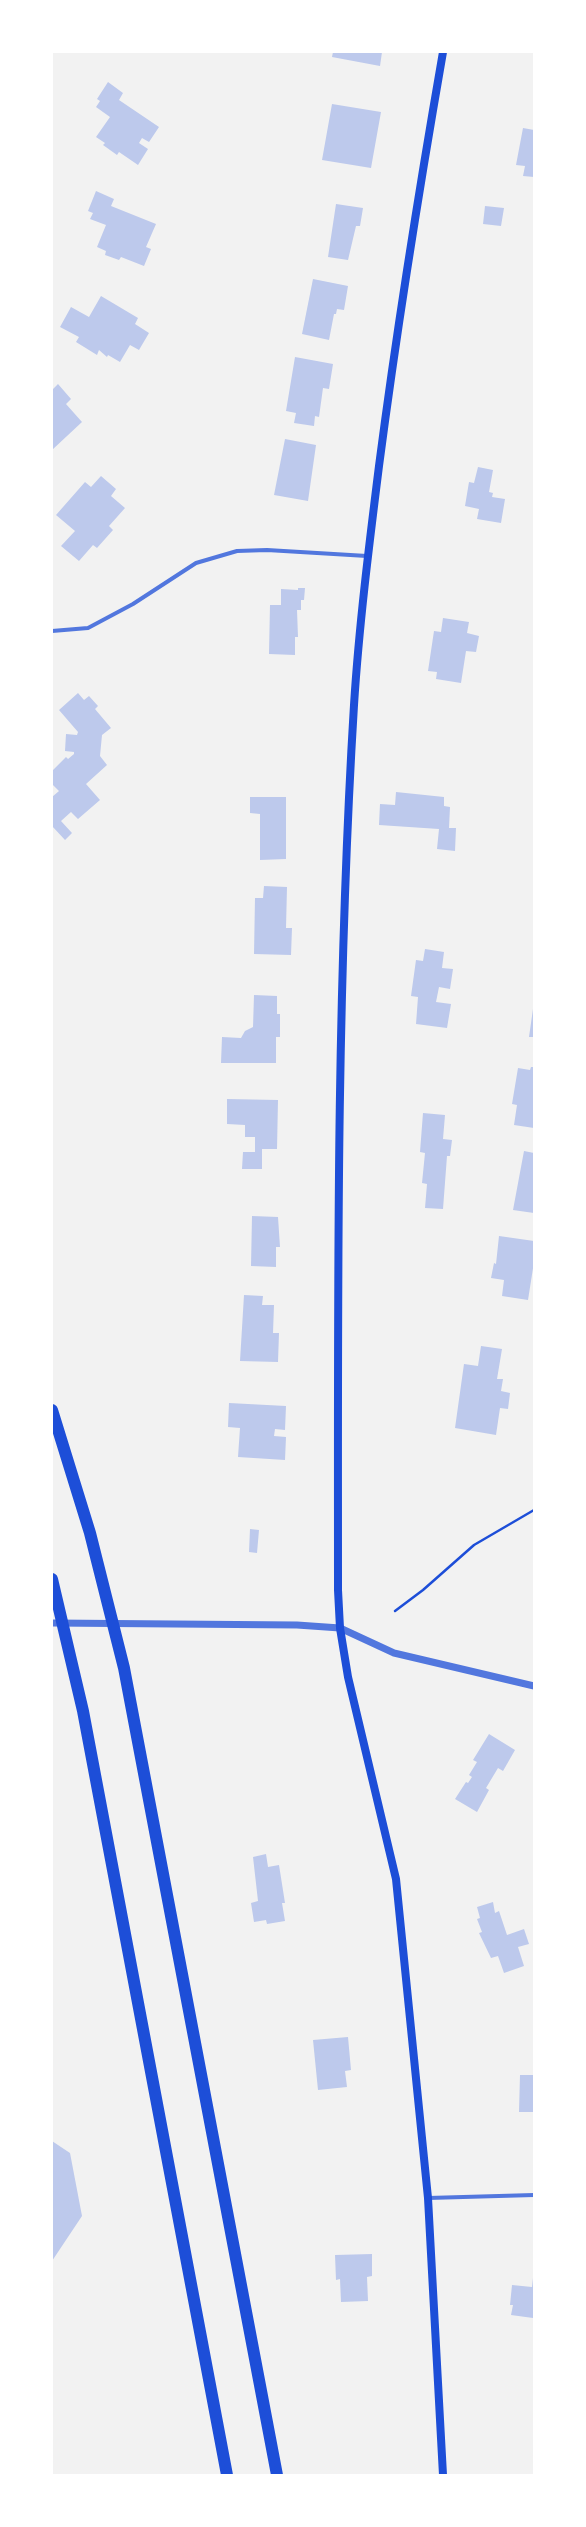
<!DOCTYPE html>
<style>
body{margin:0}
#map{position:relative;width:586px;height:2527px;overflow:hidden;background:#f2f2f2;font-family:"PT Sans Narrow",sans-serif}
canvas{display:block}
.frame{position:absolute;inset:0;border:53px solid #fff;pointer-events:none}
</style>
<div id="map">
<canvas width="586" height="2527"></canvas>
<div class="frame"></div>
</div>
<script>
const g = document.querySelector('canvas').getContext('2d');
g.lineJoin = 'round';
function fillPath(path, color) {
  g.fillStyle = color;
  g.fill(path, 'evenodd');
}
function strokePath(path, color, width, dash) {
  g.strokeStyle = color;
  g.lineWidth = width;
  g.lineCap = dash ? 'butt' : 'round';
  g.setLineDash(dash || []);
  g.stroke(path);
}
const building = new Path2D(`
 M333,52H382L380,66L332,57Z
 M108,82L123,93L119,100L159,127L149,142L142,138L139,143L148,149L138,165L119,152L117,155L103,145L105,143L96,137L110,117L96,107L100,101L97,99Z
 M332,104L381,112L371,168L322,160Z
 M523,128L534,130V177L523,176L525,166L516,165Z
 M96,191L114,199L111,206L156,224L146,247L151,249L144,266L121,257L119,260L105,255L106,251L97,247L106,225L90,219L93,213L88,211Z
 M336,204L363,208L360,226H356L348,260L328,257Z
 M485,206L504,208L501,226L483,224Z
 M313,279L348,286L344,310L337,309L336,314H334L329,340L302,334Z
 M101,296L138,318L135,324L149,333L139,350L130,345L120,362L108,355L107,357L99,350L97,355L76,342L79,337L60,327L71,307L89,317Z
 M295,357L333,364L329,389L323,388L319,417L315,416L314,426L294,423L296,413L286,411Z
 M58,384L71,399L66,404L82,422L52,450V390Z
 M285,439L316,445L308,501L274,495Z
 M478,467L493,470L489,492L493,493L492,497L505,499L501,523L477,519L479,509L465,506L469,482L474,483Z
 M101,476L116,489L111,496L125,508L109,526L113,530L97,548L93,545L79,561L61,546L75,531L56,515L85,482L91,487Z
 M298,588H305L304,600H301V610H297L298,637H295V655L269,654L270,605H281V589L298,590Z
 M443,618L469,622L467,633L479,636L476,652L466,651L461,683L436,679L437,672L428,671L434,631L441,632Z
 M78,693L84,700L89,696L98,706L95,709L111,728L102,735L100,756L107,765L86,784L100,800L78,819L71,812L61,821L72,833L65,840L52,826V797L59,791L52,784V771L66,757L68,759L74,754V752L65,751L66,734L77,735L78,732L59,710Z
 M396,792L444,797V806L450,807L449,828H456L455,851L437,849L439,829L379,825L380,804L395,805Z
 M250,797H286V859L260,860V814L250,813Z
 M264,886L287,887L286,928H292L291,955L254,954L255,898H263Z
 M425,949L444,952L442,968L453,969L450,989L439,987L436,1002L451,1004L447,1028L416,1024L418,997L411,996L416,960L423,961Z
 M254,995L277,996V1014H280V1037H276V1063H221L222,1037L241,1038L245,1031L253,1027Z
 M533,1009H534V1037H529Z
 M531,1067H534V1128L514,1125L517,1105L512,1104L518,1068L530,1070Z
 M227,1099L278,1100L277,1149H262V1169H242L243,1152H255V1137H245V1125L227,1124Z
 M423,1113L445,1115L443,1139L452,1140L450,1156H447L443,1209L425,1208L427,1184L422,1183L425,1153L420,1152Z
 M524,1151L534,1153V1213L513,1210Z
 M252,1216L278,1217L280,1247H276V1267L251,1266Z
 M499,1236L534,1241V1262L528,1300L502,1296L504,1280L491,1278L494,1263L496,1264Z
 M244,1295L263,1296L262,1305H274L273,1333H279L278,1362L240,1361Z
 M481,1346L502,1349L497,1379H503L501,1391L510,1393L508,1409L500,1408L496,1435L455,1428L464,1364L478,1366Z
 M229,1403L286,1406L285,1430L275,1429L274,1436L286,1437L285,1460L238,1457L240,1428L228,1427Z
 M250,1529L259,1530L257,1553L249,1552Z
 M489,1734L515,1750L503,1771L498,1768L486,1788L489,1790L477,1812L455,1799L466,1782L468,1783L472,1777L469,1775L477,1762L473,1760Z
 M266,1854L268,1867L279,1865L285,1903H282L285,1921L267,1924L266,1920L254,1922L251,1903L258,1901L253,1857Z
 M493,1902L495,1913L499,1911L507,1935L524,1929L529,1944L518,1947L524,1966L504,1973L498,1956L491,1958L479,1933L482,1932L477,1919L480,1918L477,1907Z
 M348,2037L351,2070L345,2071L347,2087L318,2090L313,2040Z
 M520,2075H534V2112H519Z
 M52,2141L70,2153L82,2216L52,2261Z
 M372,2254V2276L367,2277L368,2301L341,2302L340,2279L336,2280L335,2255Z
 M533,2278V2318L511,2315L513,2305H510L512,2285L532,2287Z`);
const path = new Path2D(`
 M395,1611L423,1590L474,1545L534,1510`);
const minor = new Path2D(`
 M52,631L88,628L133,604L196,563L237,551L267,550L367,556
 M428,2198L534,2195`);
const tertiary = new Path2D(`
 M52,1623L297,1625L340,1628L394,1653L534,1686`);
const secondary = new Path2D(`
 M443,2475L428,2198L396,1879L348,1677L340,1628L338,1590C338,1295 336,1000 354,705C359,626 369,546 379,466C397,328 419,190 443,52`);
const motorway = new Path2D(`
 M52,1410L90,1533L124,1668L277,2475
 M52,1579L83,1711L227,2475`);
fillPath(building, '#bdc9ec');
strokePath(path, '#1d4ed8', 2.5);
strokePath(minor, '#5277de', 4);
strokePath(tertiary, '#5277de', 7);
strokePath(secondary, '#1d4ed8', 8);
strokePath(motorway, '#1d4ed8', 12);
</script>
